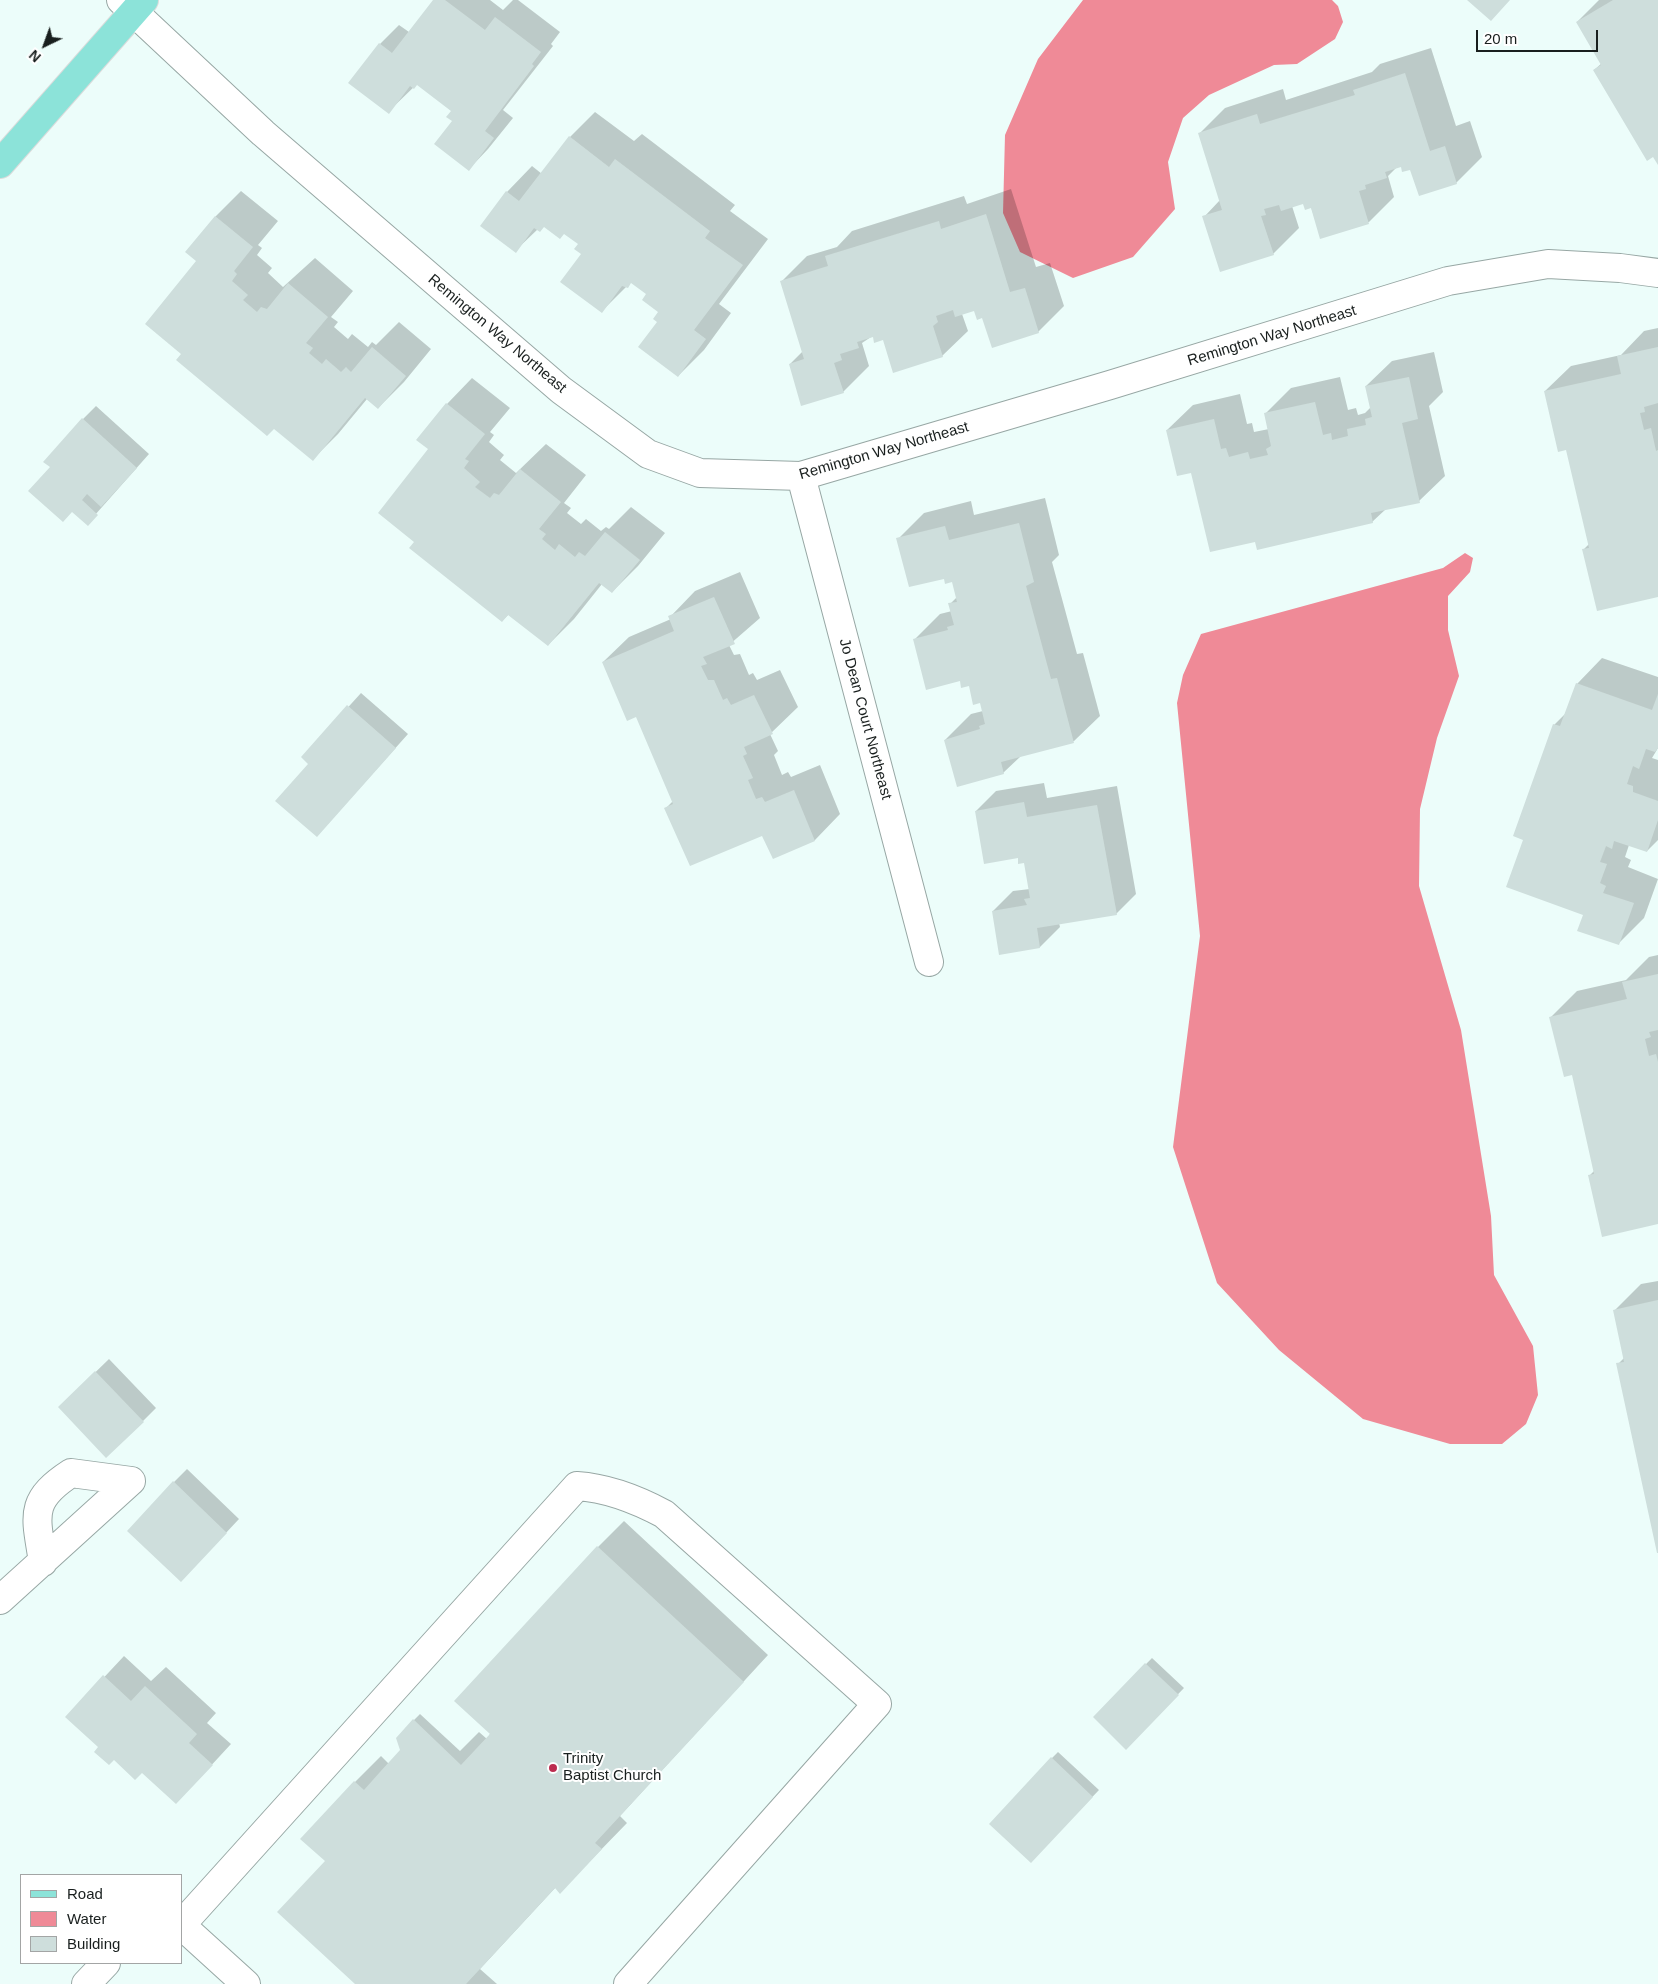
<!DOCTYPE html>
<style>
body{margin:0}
#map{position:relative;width:1658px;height:1984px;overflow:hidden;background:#ecfdfa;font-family:Arial,sans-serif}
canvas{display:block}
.legend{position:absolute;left:20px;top:1874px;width:162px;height:90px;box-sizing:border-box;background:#fff;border:1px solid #a3a5a5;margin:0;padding:6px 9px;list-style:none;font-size:15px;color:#191f1e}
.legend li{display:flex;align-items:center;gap:10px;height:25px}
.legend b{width:25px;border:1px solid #a3a5a5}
.north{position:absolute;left:20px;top:20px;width:50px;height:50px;-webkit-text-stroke:4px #fff;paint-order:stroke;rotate:222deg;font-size:14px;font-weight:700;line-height:20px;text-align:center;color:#191f1e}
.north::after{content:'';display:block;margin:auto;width:18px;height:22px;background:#191f1e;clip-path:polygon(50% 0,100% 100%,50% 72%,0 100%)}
.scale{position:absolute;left:1476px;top:30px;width:122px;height:22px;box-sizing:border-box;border:2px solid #191f1e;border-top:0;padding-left:6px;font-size:15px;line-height:18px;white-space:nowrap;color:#191f1e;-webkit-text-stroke:4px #fff;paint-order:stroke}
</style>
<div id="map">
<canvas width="1658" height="1984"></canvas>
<ul class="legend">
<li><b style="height:6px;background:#8ce3d9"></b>Road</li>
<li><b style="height:14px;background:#ef8a97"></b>Water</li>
<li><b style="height:14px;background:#cededc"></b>Building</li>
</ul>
<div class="north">N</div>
<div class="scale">20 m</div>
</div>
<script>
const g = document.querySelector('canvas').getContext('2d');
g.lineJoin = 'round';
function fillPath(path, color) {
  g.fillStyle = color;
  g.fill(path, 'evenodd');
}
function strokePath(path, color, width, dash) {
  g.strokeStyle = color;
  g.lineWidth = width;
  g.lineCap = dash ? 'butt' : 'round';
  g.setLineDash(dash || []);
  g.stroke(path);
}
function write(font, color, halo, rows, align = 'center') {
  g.font = font + ' Arial,sans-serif';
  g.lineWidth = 4;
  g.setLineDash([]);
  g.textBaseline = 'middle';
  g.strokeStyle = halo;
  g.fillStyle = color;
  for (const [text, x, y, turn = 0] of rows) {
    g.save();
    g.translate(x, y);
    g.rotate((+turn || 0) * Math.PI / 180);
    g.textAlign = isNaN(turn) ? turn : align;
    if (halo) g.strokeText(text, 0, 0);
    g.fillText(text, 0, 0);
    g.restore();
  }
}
const water = new Path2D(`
 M1083,0H1332L1338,6L1343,22L1335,39L1297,64L1274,65L1209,95L1183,118L1168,162L1175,209L1133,257L1073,278L1020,252L1003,213L1005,135L1038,59Z
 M1465,553L1473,558L1470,572L1448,596V630L1459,676L1437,738L1420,809L1419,886L1461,1030L1491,1216L1494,1275L1533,1346L1538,1395L1526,1424L1502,1444H1450L1363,1419L1279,1350L1217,1283L1173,1147L1200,936L1177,703L1183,675L1201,634L1443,568Z`);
const shadow = new Path2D(`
 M434,0H490L503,10L513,0H518L560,32L551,44L553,46L503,110L513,118L488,149L469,169L453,121L452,111L417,84L388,112L380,44L399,25L409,32Z
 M1599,0H1658V162L1594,70L1602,63L1577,22Z
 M1431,48L1456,126L1470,121L1482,157L1456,183L1402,165L1397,167L1388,176L1394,197L1369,222L1321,237L1311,207L1304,202L1292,206L1299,228L1273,254L1204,217L1220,200L1199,134L1225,108L1283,89L1286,100L1372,72L1380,64Z
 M595,112L634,141L642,134L735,205L730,211L768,239L719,304L731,313L704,350L678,376L658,322L660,311L648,294L631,282L602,311L580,244L565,233L545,226L538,229L515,251L507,192L532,166L542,174L570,137Z
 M1011,189L1036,267L1050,263L1064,306L1038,332L983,316L975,309L962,314L968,331L942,356L874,335L862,343L869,366L843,392L790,364L803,351L782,281L807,256L837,247L852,231L964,196L967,204Z
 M241,191L278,221L258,245L262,248L257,255L272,268L268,273L283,287L315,258L353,291L331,317L338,322L334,327L348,339L352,334L368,347L372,342L376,345L399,322L431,349L404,382L378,408L367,399L338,434L313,459L182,354L198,261L187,252L216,216Z
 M1658,328V596L1583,550L1589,544L1567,449L1545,391L1571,366L1621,355L1644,331Z
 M1434,352L1443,392L1429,406L1445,476L1419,501L1386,509L1372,522L1256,540L1192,471L1167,430L1193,405L1240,394L1247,424L1252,423L1254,432L1269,429L1265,414L1291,388L1340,377L1348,410L1356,408L1358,415L1365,413L1371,407L1366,386L1392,361Z
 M472,378L510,408L490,432L494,435L489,442L504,455L500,460L516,473L546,444L586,475L564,503L571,508L567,513L581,524L586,519L601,531L606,527L609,529L631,507L665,533L638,566L612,592L602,584L574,619L548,645L509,614L502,621L416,542L430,449L447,404Z
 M96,406L149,454L87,524L72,511L51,467L83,419Z
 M1045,498L1059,555L1052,562L1077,654L1083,653L1100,716L1074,741L1021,756L1003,773L945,740L971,714L983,711L981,701L969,684L961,680L914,640L940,614L952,611L950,604L957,597L953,580L944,577L898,539L924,513L971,501L974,515Z
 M740,572L760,618L729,645L734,655L740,654L749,675L753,673L757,680L780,670L798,707L770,734L778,751L774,755L782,775L788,772L791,777L820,765L840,814L815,840L773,858L763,834L666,808L673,801L636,715L603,662L629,637L671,619L670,617L695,591Z
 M1602,658L1658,677V748L1652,758L1658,760V840L1647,851L1629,845L1625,857L1631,860L1628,867L1658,879L1644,918L1618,944L1584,914L1525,839L1554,725L1567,712L1577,684Z
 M361,693L408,734L317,836L310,764L303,757Z
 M1044,783L1047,798L1117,786L1136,894L1116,914L1059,923L1060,927L1040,947L1000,953L993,911L1013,891L1030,889L1025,862L976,811L996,791Z
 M1658,955V1223L1589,1176L1595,1170L1573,1074L1551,1017L1577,991L1626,980L1649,957Z
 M1658,1281V1551L1618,1364L1625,1357L1615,1310L1641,1284Z
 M109,1359L156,1408L143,1421L73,1394Z
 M187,1469L239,1519L194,1567L174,1482Z
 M624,1521L768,1655L620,1816L627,1823L560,1892L556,1887L480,1969L497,1984H357L326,1861L355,1782L381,1756L389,1764L401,1750L414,1720L420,1714L460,1751L479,1732L487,1739L598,1547Z
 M124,1656L151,1681L166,1667L216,1713L207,1723L231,1744L195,1783L142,1771L100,1747L67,1717Z
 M1152,1658L1184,1688L1126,1748L1094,1717Z
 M1058,1752L1099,1790L1031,1861L1052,1758Z`);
const building = new Path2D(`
 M433,0H445L485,30L495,17L541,52L532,64L534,66L485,131L494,138L469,171L434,144L452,121L446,117L451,111L417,85L414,89L410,86L389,114L348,83L379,43L392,53Z
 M1467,0H1510L1491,21Z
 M1613,0H1658V165L1653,157L1647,161L1593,70L1601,65L1576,22Z
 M1405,73L1430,151L1445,146L1457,184L1419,196L1410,170L1402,172L1401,167L1385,172L1387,178L1365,185L1366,189L1359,191L1369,224L1320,239L1311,208L1305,210L1303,204L1281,211L1279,205L1264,209L1266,215L1261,216L1274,255L1220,272L1202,216L1222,210L1198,133L1257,114L1260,124L1355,95L1353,90Z
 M569,136L609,167L615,159L710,231L705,238L743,265L694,330L706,339L678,377L638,347L657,322L653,319L658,312L642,300L646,294L631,283L628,288L622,286L602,313L560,282L581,254L574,249L578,244L564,234L560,239L544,227L540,232L534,228L516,253L480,226L506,191L519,201Z
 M986,214L1010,292L1025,288L1039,333L992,348L982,318L977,320L974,311L955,317L953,310L936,316L938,322L933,326L943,357L893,373L883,340L874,343L873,337L857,342L859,348L840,354L842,360L834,363L844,393L801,406L789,364L804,359L780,281L828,266L825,256L939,221L941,229Z
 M215,216L253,247L234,271L237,274L232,281L248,295L243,300L257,312L261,307L267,309L288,283L328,317L306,343L313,348L309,353L322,364L326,359L341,372L346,367L351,372L372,347L406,376L378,409L365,398L313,461L274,429L267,436L176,360L181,354L145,324L196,261L185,252Z
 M1658,347V403L1644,407L1645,412L1640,413L1644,430L1651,428L1656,451L1658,450V597L1597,611L1582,549L1589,548L1566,450L1558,452L1544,391L1621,374L1617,356Z
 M1409,377L1418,419L1402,423L1420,503L1371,513L1373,523L1257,550L1255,542L1210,552L1191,473L1177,476L1166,430L1214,419L1221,449L1226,448L1229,457L1248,452L1250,459L1268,455L1266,449L1271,446L1264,413L1315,402L1323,435L1331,433L1332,440L1348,436L1347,429L1366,425L1365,419L1372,417L1365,386Z
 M446,403L485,434L465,459L469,461L464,468L480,482L475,487L490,498L494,493L499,495L520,469L561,502L539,529L546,534L542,539L555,550L559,544L575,557L579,552L585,556L605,532L640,560L612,593L599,583L548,646L508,615L502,622L409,548L414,542L378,513L428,449L416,440Z
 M82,418L137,468L101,507L87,494L82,500L98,515L88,526L72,512L63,522L28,491L50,467L43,462Z
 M1019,523L1034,582L1026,586L1051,679L1057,678L1074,743L1001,762L1004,774L957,787L944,740L980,729L979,726L985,724L980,703L973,705L969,686L961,688L960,681L926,690L913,639L948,630L947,627L954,625L948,603L957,602L952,582L945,584L944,579L909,587L896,538L945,526L949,540Z
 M714,597L735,644L703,657L707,664L701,666L708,680H714L723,700L727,698L731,705L754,695L773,734L744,747L747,754L743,756L753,778L748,780L756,799L762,797L765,802L794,790L815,841L773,859L762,836L690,866L664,808L673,804L636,717L627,721L602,662L674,631L668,616Z
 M1576,683L1652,710L1658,694V748L1655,752L1646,749L1639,769L1633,766L1627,784L1633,786V792L1658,801V820L1647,852L1614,841L1612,849L1606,846L1600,862L1607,864L1600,883L1606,886L1603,893L1634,903L1619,945L1577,931L1583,915L1506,887L1523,840L1513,836L1553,724L1560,726Z
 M347,705L396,748L317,837L275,801L308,764L301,757Z
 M1024,802L1027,817L1097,805L1117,915L1037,928L1040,948L999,955L992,911L1027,905L1024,899L1030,898L1024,863L1018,864V858L984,864L975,811Z
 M1658,974V1030L1649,1032L1651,1037L1645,1039L1649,1056L1656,1054L1658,1062V1224L1602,1237L1588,1175L1594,1174L1572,1075L1564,1077L1549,1017L1627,999L1622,982Z
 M1658,1300V1553H1657L1616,1363L1624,1362L1613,1310Z
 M95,1371L144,1422L106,1458L58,1407Z
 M173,1481L227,1533L181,1582L127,1531Z
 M597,1546L744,1682L595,1843L602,1849L560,1894L555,1888L466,1984H355L277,1912L325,1861L300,1839L354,1781L364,1790L380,1772L400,1750L396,1738L413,1719L461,1765L490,1734L454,1701Z
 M1145,1663L1179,1695L1126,1750L1093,1717Z
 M103,1675L131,1701L145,1686L197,1734L189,1743L213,1765L176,1804L142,1773L135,1780L114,1760L109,1765L94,1752L98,1747L65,1717Z
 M1051,1757L1093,1797L1031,1863L989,1824Z`);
const minor = new Path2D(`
 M121,0L263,133L561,390L648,454L700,473L801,476L1110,385L1448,281L1548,264L1620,268L1658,273
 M801,476L929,962
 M43,1562C36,1516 28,1501 71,1473L131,1481
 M0,1600L131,1481
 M181,1925L577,1486C608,1488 636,1499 664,1514L877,1704L628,1984
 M181,1925L246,1984
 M86,1984L106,1963`);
const major = new Path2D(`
 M0,164L144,0`);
const markers = [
 [553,1768,5,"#bc2c4f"]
];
const streetNames = [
 ["Remington Way Northeast",497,334,40],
 ["Remington Way Northeast",1272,336,-17],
 ["Remington Way Northeast",884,451,-16],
 ["Jo Dean Court Northeast",865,719,75]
];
const poiNames = [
 ["Trinity",563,1759],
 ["Baptist Church",563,1776]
];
fillPath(water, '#ef8a97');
fillPath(shadow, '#0003');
fillPath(building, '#cededc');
strokePath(minor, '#97a7a4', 30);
strokePath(major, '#dadbdb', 30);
strokePath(minor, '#fff', 28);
strokePath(major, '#8ce3d9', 28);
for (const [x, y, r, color] of markers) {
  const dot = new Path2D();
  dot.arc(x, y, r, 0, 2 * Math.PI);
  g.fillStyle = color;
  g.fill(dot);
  strokePath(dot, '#fff', 2);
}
write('15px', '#191f1e', '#fff', streetNames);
write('15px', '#191f1e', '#fff', poiNames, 'left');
</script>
